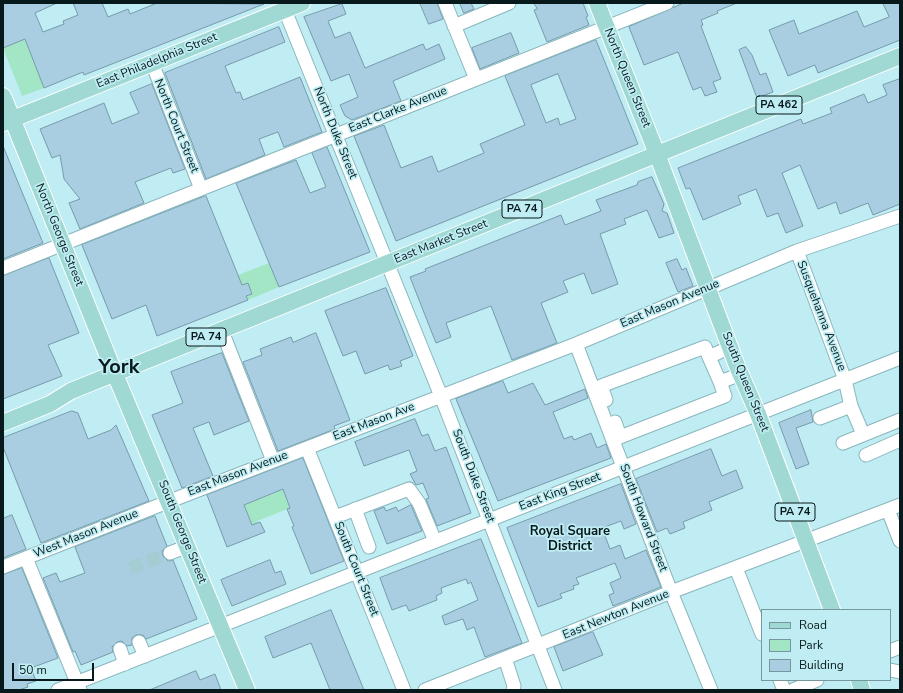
<!DOCTYPE html>
<style>
body{margin:0}
#map{position:relative;width:903px;height:693px;overflow:hidden;background:#bfedf3;font-family:"Nunito Sans",sans-serif}
canvas{display:block}
.frame{position:absolute;inset:0;border:4px solid #08191b;pointer-events:none}
.legend{position:absolute;left:761px;top:609px;width:130px;height:72px;box-sizing:border-box;background:#bfedf3;border:1px solid #76989d;margin:0;padding:5px 7px;list-style:none;font-size:12px;color:#08191b}
.legend li{display:flex;align-items:center;gap:8px;height:20px}
.legend b{width:20px;border:1px solid #76989d}
.scale{position:absolute;left:12px;top:663px;width:82px;height:18px;box-sizing:border-box;border:2px solid #08191b;border-top:0;padding-left:5px;font-size:12px;line-height:14px;white-space:nowrap;color:#08191b;-webkit-text-stroke:3px #bfedf3;paint-order:stroke}
</style>
<div id="map">
<canvas width="903" height="693"></canvas>
<div class="frame"></div>
<ul class="legend">
<li><b style="height:5px;background:#a0d9d3"></b>Road</li>
<li><b style="height:11px;background:#a3e6c6"></b>Park</li>
<li><b style="height:11px;background:#a9cee1"></b>Building</li>
</ul>
<div class="scale">50 m</div>
</div>
<script>
const g = document.querySelector('canvas').getContext('2d');
g.lineJoin = 'round';
function fillPath(path, color) {
  g.fillStyle = color;
  g.fill(path, 'evenodd');
}
function strokePath(path, color, width, dash) {
  g.strokeStyle = color;
  g.lineWidth = width;
  g.lineCap = dash ? 'butt' : 'round';
  g.setLineDash(dash || []);
  g.stroke(path);
}
function write(font, color, halo, rows, align = 'center') {
  g.font = font + ' "Nunito Sans",sans-serif';
  g.lineWidth = 3.5;
  g.setLineDash([]);
  g.textBaseline = 'middle';
  g.strokeStyle = halo;
  g.fillStyle = color;
  for (const [text, x, y, turn = 0] of rows) {
    g.save();
    g.translate(x, y);
    g.rotate((+turn || 0) * Math.PI / 180);
    g.textAlign = isNaN(turn) ? turn : align;
    if (halo) g.strokeText(text, 0, 0);
    g.fillText(text, 0, 0);
    g.restore();
  }
}
const green = new Path2D(`
 M25,39L44,88L22,96L3,48Z
 M269,263L279,287L248,300L246,296L252,294L248,283L242,285L238,275Z
 M282,487L290,508L257,521L258,523L252,525L244,505L277,492Z`);
const building = new Path2D(`
 M3,3H57L35,13L43,32L64,24L63,21L78,15L73,3H102L108,17L128,9L130,14L157,3L264,4L84,75L83,72L44,88L25,39L3,48Z
 M420,3H437L443,19L429,24Z
 M460,3H471L474,9L464,13Z
 M534,3H583L588,16L586,17L589,25L547,42L534,10L537,9Z
 M684,3H737L717,11L718,13L701,20L703,25L701,26L721,79L713,82L717,92L705,96L701,87L693,90L678,52L644,65L629,27Z
 M883,3H900V40L818,73L815,65L788,76L769,30L794,20L799,34L857,11L864,27L889,17Z
 M342,4L346,14L328,21L335,38L350,32L365,68L423,44L426,50L439,44L445,59L393,81L401,101L352,120L345,116L340,105L358,97L349,74L331,81L304,17Z
 M279,27L285,42L225,66L236,93L240,92L243,100L300,77L322,132L284,147L278,132L259,139L265,155L206,179L165,73Z
 M511,33L519,53L480,69L472,48Z
 M596,40L638,144L396,241L354,136L384,125L401,168L432,156L438,172L484,153L480,144L525,125L505,76ZM558,74L576,119L560,125L558,118L546,123L531,85Z
 M746,47L752,55L760,75L766,73L773,92L757,98L739,50Z
 M900,79V204L873,215L868,203L840,214L836,202L818,209L800,165L782,173L803,226L786,233L778,213L767,217L756,189L738,196L741,204L703,220L690,188L686,189L678,168L801,119L803,124L832,113L830,108L864,94L868,103L887,95L883,85Z
 M152,84L185,169L173,173L171,168L135,182L144,203L80,229L69,203L80,199L64,179L60,155L52,158L40,129L104,103L112,124L139,113L130,93Z
 M3,146L43,243L3,259Z
 M327,147L370,252L279,287L236,183L296,160L310,193L326,187L312,153Z
 M652,177L664,204L662,211L667,213L674,233L659,238L647,210L624,219L626,224L600,234L618,284L592,294L584,273L563,281L568,292L541,303L557,343L512,360L491,306L446,323L451,337L436,343L410,277L426,271L425,269L561,215L565,225L601,211L596,200L637,185L638,182Z
 M206,196L242,285L248,283L252,294L246,296L248,300L157,336L146,305L112,319L82,245Z
 M49,258L79,333L48,345L62,376L3,399V276Z
 M677,259L682,270L686,268L693,286L678,292L666,263Z
 M386,288L413,356L400,361L402,366L390,370L388,365L365,374L356,351L343,356L325,311Z
 M316,333L350,420L334,426L335,429L278,451L243,362L262,355L260,349L291,337L293,342Z
 M222,353L249,421L214,435L209,422L193,428L213,476L182,488L152,415L183,403L171,372Z
 M503,381L508,393L533,383L545,405L585,389L588,398L553,412L564,439L572,436L574,440L591,433L597,448L606,444L611,458L498,501L456,399Z
 M811,410L813,422L796,428L809,464L796,469L779,423Z
 M72,411L78,413L88,439L111,430L116,425L149,501L41,543L3,447V438Z
 M415,419L422,436L428,434L435,451L446,447L471,513L437,526L426,499L429,498L423,483L416,485L410,474L417,471L409,450L364,466L355,442Z
 M711,449L722,476L736,470L743,488L709,502L712,510L683,522L685,528L670,534L667,528L657,532L636,479Z
 M303,458L344,561L311,574L292,527L294,526L287,509L290,508L283,489L244,505L252,525L260,522L265,532L227,547L207,495Z
 M621,484L636,524L624,529L621,521L602,528L610,549L620,545L625,559L646,550L661,587L613,606L609,595L614,593L610,583L621,578L615,563L576,578L579,584L573,586L574,589L560,594L562,598L538,607L507,528Z
 M411,505L422,531L387,544L374,511L384,507L386,511L396,507L398,511Z
 M12,515L26,549L3,558V519Z
 M155,516L167,546L162,551L163,556L168,561L173,560L197,619L146,639L143,635H136L132,638V645L127,646L122,641L117,642L112,647L113,652L81,665L75,651L73,652L43,578L56,573L60,582L85,573L75,547Z
 M481,539L522,643L485,657L474,627L467,630L463,619L445,625L442,616L478,600L471,582L468,584L466,579L441,588L442,593L436,596L437,600L409,611L406,605L392,610L380,578Z
 M270,560L275,573L281,571L286,584L232,606L221,580Z
 M22,568L58,658L31,668L36,681L27,684L28,687L19,690H3V575Z
 M331,610L364,690H330L311,643L273,658L265,637Z
 M593,632L603,655L563,671L554,647Z
 M196,671L200,680L215,674L221,690H150Z`);
const minorTunnel = new Path2D(`
 M130,568L170,553`);
const minor = new Path2D(`
 M282,3L441,396L555,690
 M445,3L476,79
 M454,26L509,3
 M152,63L201,189
 M797,251L845,380L851,406L863,434
 M3,268L667,3
 M222,331L273,461
 M576,344L671,592L711,690
 M709,357L720,382
 M606,400L601,386L705,347L709,357L730,347
 M820,418L851,406
 M615,422L620,437L725,396L720,382L741,374
 M843,443L900,420
 M307,448L404,690
 M866,455L900,440
 M355,509L369,547
 M888,510L900,541
 M335,517L409,489L419,503L435,541
 M170,553L188,546
 M26,558L80,690
 M3,567L170,501L576,344L797,251L900,216
 M736,568L762,634
 M139,642L145,656
 M120,649L125,664
 M890,651L900,647
 M505,658L514,686L513,690
 M890,670L900,672
 M780,680L784,690
 M58,690L900,358
 M425,690L671,592L900,505
 M793,690L817,680`);
const major = new Path2D(`
 M597,3L657,154L737,366L758,414L832,610
 M3,96L115,374L247,690
 M3,123L302,3
 M3,423L50,404L71,391L900,56
 M859,680L862,690`);
const shields = [
 [779,105,46],
 [522,209,40],
 [206,337,40],
 [795,512,40]
];
const shieldNames = [
 ["PA 462",779,105],
 ["PA 74",522,209],
 ["PA 74",206,337],
 ["PA 74",795,512]
];
const streetNames = [
 ["East Philadelphia Street",157,61,-22],
 ["North Queen Street",627,78,68],
 ["East Clarke Avenue",398,110,-22],
 ["North Court Street",176,126,68],
 ["North Duke Street",335,133,68],
 ["North George Street",59,235,68],
 ["East Market Street",441,242,-22],
 ["East Mason Avenue",670,304,-23],
 ["Susquehanna Avenue",821,316,69],
 ["South Queen Street",745,382,68],
 ["East Mason Ave",374,422,-21],
 ["East Mason Avenue",238,474,-21],
 ["South Duke Street",473,476,69],
 ["East King Street",560,492,-21],
 ["South Howard Street",643,518,69],
 ["South George Street",182,532,68],
 ["West Mason Avenue",86,534,-22],
 ["South Court Street",356,569,68],
 ["East Newton Avenue",616,615,-22]
];
const neighbourhoodNames = [
 ["Royal Square",570,532],
 ["District",570,547]
];
const townNames = [
 ["York",119,368]
];
fillPath(green, '#a3e6c6');
fillPath(building, '#a9cee1');
strokePath(building, '#769aab', 1);
strokePath(minorTunnel, '#a4cdd3', 13, [13, 6]);
strokePath(minor, '#8ab6bd', 15);
strokePath(major, '#fff', 18);
strokePath(minor, '#fff', 13);
strokePath(major, '#a0d9d3', 16);
for (const [x, y, w] of shields) {
  const box = new Path2D();
  box.roundRect(x - w / 2, y - 9, w, 18, 3);
  g.fillStyle = '#bfedf3';
  g.fill(box);
  strokePath(box, '#08191b', 1);
}
write('bold 11px', '#08191b', null, shieldNames);
write('12px', '#08191b', '#bfedf3', streetNames);
write('bold 13px', '#08191b', '#bfedf3', neighbourhoodNames);
write('bold 20px', '#08191b', '#bfedf3', townNames);
</script>
